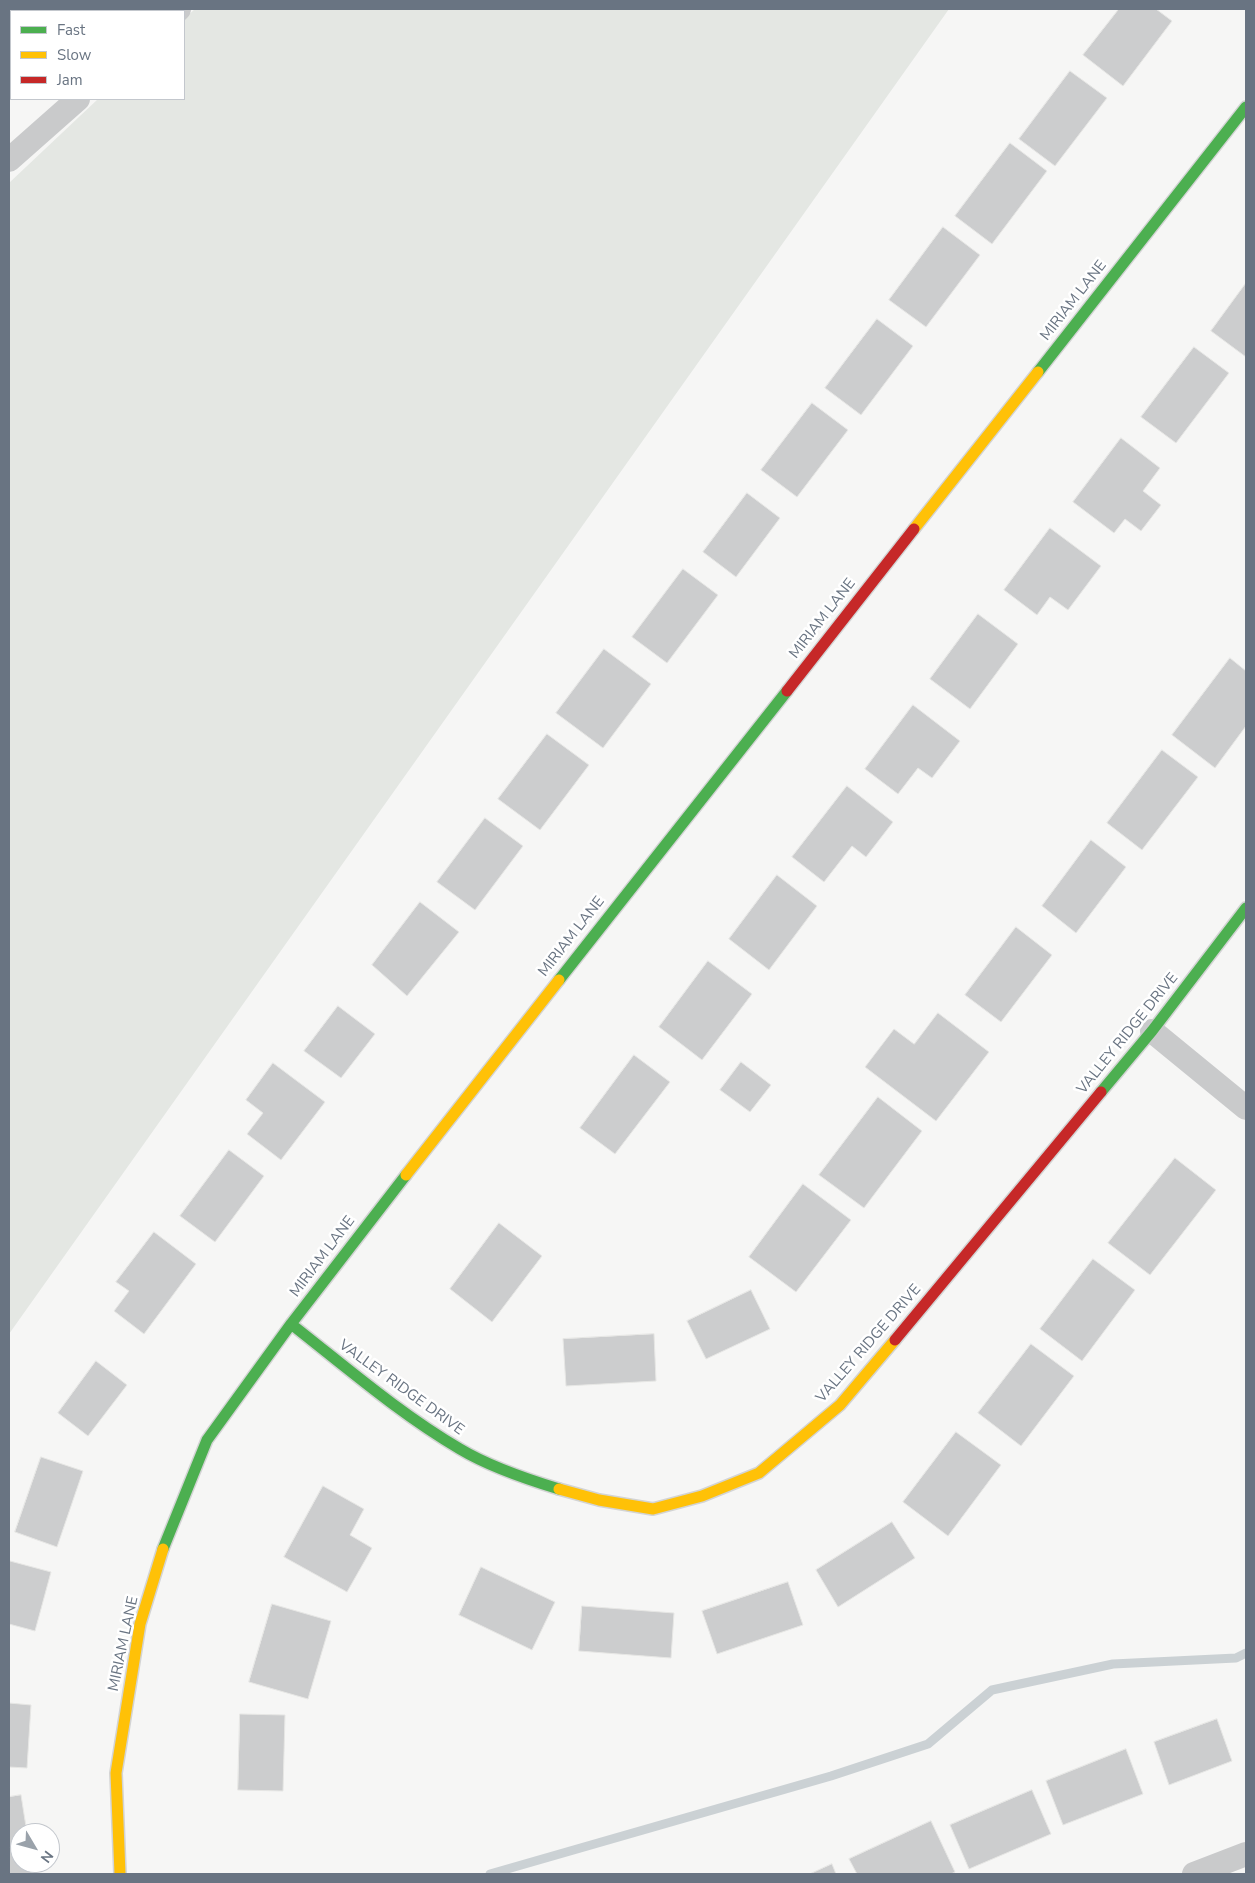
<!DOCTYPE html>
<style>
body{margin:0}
#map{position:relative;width:1255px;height:1883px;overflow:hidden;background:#f6f6f5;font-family:"Nunito Sans",sans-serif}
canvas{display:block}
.frame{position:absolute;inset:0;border:10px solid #697482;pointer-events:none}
.legend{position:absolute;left:10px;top:10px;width:175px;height:90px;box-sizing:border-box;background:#fff;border:1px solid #c3c7cd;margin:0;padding:6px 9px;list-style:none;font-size:15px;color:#697482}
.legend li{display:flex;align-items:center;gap:10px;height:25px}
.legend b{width:25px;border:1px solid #c3c7cd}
.north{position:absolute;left:10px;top:1823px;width:50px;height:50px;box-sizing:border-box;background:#fff;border:1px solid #c3c7cd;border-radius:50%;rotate:127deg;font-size:14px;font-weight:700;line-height:20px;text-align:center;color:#697482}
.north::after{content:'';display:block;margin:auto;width:18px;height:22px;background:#9aa2aa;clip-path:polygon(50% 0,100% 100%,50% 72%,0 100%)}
</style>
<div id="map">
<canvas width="1255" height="1883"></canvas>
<div class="frame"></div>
<ul class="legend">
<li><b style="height:6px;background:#4caf50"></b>Fast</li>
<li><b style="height:6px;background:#ffc107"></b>Slow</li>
<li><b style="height:6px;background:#c62828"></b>Jam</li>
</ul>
<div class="north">N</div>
</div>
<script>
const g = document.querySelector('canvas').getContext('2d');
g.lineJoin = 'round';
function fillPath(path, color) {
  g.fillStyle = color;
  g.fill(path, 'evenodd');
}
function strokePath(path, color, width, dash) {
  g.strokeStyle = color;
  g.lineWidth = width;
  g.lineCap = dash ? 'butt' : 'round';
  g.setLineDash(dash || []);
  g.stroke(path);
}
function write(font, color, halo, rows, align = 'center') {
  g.font = font + ' "Nunito Sans",sans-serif';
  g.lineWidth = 5;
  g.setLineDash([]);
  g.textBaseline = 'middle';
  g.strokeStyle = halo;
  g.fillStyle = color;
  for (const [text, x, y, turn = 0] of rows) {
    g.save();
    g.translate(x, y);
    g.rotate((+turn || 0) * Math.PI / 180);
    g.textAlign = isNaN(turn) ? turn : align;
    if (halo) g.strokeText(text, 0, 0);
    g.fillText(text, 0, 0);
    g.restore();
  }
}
const green = new Path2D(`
 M195,9H949L9,1334V183L98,99H184V19Z`);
const stream = new Path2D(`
 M490,1874L831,1776L928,1744L992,1690L1113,1664L1236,1658L1246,1653`);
const building = new Path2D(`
 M1119,9H1156L1172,21L1123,86L1083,55Z
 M1070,71L1107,98L1055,166L1019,139Z
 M1010,143L1047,171L992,244L955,216Z
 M943,227L980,255L926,327L889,300Z
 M1246,283V357L1211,331Z
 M877,319L913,346L861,415L825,388Z
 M1194,347L1229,373L1176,443L1141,417Z
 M812,403L848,430L797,497L761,470Z
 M1121,438L1160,468L1143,491L1161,505L1141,531L1125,519L1114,533L1073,502Z
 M747,493L780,518L736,577L703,552Z
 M1050,528L1101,566L1068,610L1050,597L1037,615L1004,590Z
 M683,569L718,595L667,663L632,637Z
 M978,614L1018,644L970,709L930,679Z
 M604,649L651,684L603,748L556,713Z
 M1230,658L1246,671V726L1215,768L1172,735Z
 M913,705L960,741L932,778L918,768L898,794L865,769Z
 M547,734L589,765L540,830L498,799Z
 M1162,750L1198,777L1142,850L1107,823Z
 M847,786L893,822L866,857L852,846L824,882L792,857Z
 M485,818L523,846L475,910L437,882Z
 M1091,840L1126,867L1076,933L1042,906Z
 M777,875L817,906L769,970L729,939Z
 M420,902L459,932L407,996L372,965Z
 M1016,927L1052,955L1001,1022L965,995Z
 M708,961L752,994L702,1060L659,1027Z
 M338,1006L375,1034L341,1078L304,1051Z
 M938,1013L989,1052L936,1121L865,1067L894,1029L914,1044Z
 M634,1055L670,1082L615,1154L580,1128Z
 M741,1062L771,1085L750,1112L720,1090Z
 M273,1063L325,1102L281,1160L247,1134L263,1113L246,1100Z
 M878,1097L922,1131L864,1208L819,1175Z
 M229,1150L264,1176L215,1242L180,1216Z
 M1175,1158L1216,1190L1150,1275L1108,1243Z
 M803,1184L851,1220L796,1292L749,1257Z
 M499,1223L542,1256L492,1322L450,1289Z
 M154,1232L196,1264L144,1334L114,1311L129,1291L116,1282Z
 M1093,1259L1135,1290L1082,1361L1040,1329Z
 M751,1290L770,1329L706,1359L687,1321Z
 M654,1334L656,1381L566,1386L563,1339Z
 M1031,1344L1074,1376L1021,1446L978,1413Z
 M96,1361L127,1385L88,1436L58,1413Z
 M956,1432L1001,1465L948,1536L903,1502Z
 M41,1457L83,1471L57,1547L15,1532Z
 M323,1486L364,1509L350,1535L372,1548L347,1592L284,1557Z
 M892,1522L915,1558L838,1607L816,1570Z
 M10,1561L51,1572L35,1631L9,1624Z
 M481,1567L555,1602L532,1650L459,1615Z
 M788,1582L803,1625L717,1654L702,1611Z
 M272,1604L331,1621L308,1699L249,1682Z
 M582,1606L674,1613L671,1658L579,1651Z
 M9,1703L31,1705L27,1768L9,1767Z
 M240,1714L285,1715L283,1791L238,1790Z
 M1217,1719L1232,1761L1169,1785L1154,1742Z
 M1126,1749L1143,1794L1063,1825L1046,1781Z
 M1032,1790L1051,1834L969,1869L950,1825Z
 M21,1795L27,1833H20V1863H31L32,1874H9V1797Z
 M931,1821L955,1872L951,1874H857L849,1859Z
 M832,1864L836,1874H810Z`);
const street = new Path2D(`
 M177,11L179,9
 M9,160L78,99
 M1152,1031L1246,1108
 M1194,1874L1246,1854`);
const fast = new Path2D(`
 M1038,372L1246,107
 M559,980L787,691
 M1101,1092L1152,1031L1246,908
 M291,1324C346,1367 400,1414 460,1449C490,1467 526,1479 559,1489
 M163,1549L207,1440L291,1324L406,1175`);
const slow = new Path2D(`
 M914,529L1038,372
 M406,1175L559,980
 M559,1489L599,1500L653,1509L702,1496L759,1473L840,1405L895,1340
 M120,1874L116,1773L140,1624L163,1549`);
const jam = new Path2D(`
 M787,691L914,529
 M895,1340L1101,1092`);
const streetNames = [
 ["MIRIAM LANE",1074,301,-52],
 ["MIRIAM LANE",823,619,-52],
 ["MIRIAM LANE",572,937,-52],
 ["VALLEY RIDGE DRIVE",1128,1034,-51],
 ["MIRIAM LANE",323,1257,-53],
 ["VALLEY RIDGE DRIVE",869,1344,-49],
 ["VALLEY RIDGE DRIVE",401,1388,36],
 ["MIRIAM LANE",124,1644,-78]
];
fillPath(green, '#e4e7e3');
strokePath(stream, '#cbd1d4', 9);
fillPath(building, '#cccdce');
strokePath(building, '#e6e6e4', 1);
strokePath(fast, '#d3d4d4', 14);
strokePath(slow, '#d3d4d4', 14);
strokePath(jam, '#d3d4d4', 14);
strokePath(street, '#c9cacb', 24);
strokePath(fast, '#4caf50', 11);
strokePath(slow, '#ffc107', 11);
strokePath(jam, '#c62828', 11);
write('15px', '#697482', '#fff', streetNames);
</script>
